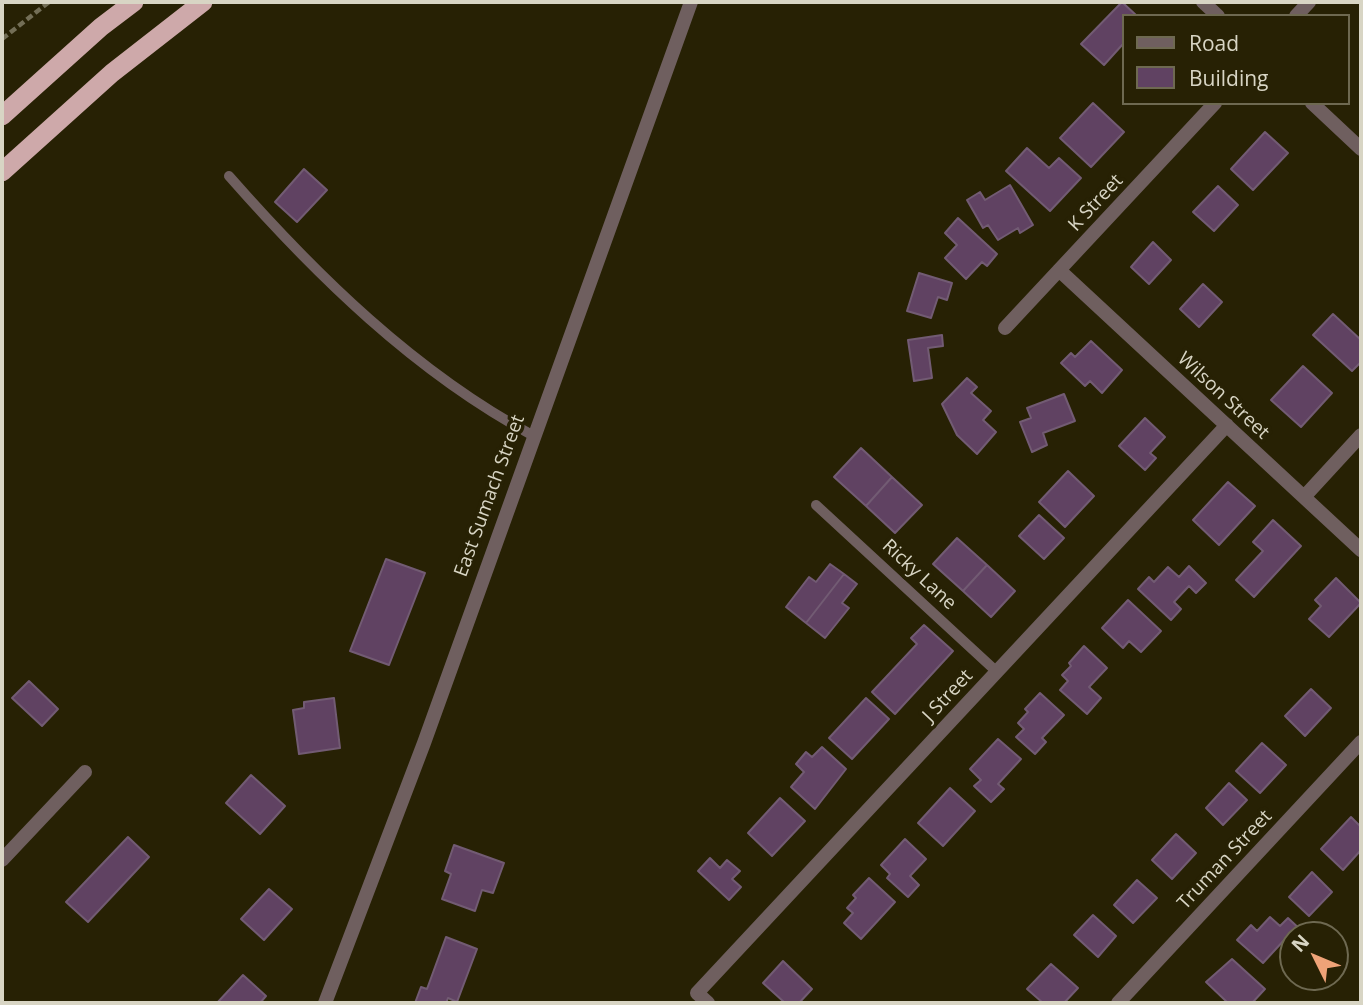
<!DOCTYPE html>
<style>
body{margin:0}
#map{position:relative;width:1363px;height:1005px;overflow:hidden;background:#272104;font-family:"Open Sans",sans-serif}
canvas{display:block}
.frame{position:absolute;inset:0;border:4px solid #d8d5c4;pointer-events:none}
.legend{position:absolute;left:1122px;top:14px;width:228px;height:91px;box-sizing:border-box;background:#272104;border:2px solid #6e6951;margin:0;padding:9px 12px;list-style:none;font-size:21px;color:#d8d5c4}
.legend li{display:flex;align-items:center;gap:14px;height:35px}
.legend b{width:35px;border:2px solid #6e6951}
.north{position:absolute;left:1279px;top:921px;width:70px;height:70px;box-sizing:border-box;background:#272104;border:2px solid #6e6951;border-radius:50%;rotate:313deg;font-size:19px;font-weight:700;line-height:28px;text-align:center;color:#d8d5c4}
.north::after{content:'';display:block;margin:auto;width:24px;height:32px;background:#efa378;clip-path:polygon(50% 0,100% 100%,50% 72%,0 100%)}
</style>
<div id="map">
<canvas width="1363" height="1005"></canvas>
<div class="frame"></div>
<ul class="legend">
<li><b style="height:9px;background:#6f5f5f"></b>Road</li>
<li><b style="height:19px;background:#604262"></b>Building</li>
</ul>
<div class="north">N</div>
</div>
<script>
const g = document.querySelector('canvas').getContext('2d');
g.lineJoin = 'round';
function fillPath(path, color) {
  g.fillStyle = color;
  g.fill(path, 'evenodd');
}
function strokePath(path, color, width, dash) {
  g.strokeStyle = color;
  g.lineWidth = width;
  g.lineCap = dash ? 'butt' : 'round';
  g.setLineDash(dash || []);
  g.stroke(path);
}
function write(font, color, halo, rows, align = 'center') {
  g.font = font + ' "Open Sans",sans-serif';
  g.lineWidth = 7;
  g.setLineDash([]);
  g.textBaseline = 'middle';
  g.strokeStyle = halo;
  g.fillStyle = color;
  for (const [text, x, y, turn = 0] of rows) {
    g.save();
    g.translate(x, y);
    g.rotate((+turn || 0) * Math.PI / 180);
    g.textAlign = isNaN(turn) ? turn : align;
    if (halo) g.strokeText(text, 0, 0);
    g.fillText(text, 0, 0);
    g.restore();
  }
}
const building = new Path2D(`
 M1122,2L1137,16H1123V44L1104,65L1081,44Z
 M1093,103L1124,132L1091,167L1060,138Z
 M1265,132L1288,153L1253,190L1231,169Z
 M1027,148L1049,168L1059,158L1081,178L1050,211L1006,171Z
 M304,169L327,190L297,222L275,202Z
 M1010,185L1033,225L1020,233L1018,228L998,240L988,225L983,228L967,200L980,192L985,200Z
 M1218,186L1238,205L1214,231L1193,212Z
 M958,218L997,254L987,266L982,262L966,279L945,258L957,245L945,233Z
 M1153,242L1171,260L1149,284L1131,267Z
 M919,273L952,283L947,300L938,297L931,318L907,311Z
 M1203,284L1222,302L1199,327L1180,309Z
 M1333,314L1361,340V362L1352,371L1313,335Z
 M942,335L943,346L928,348L932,378L914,381L908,340Z
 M1091,341L1122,370L1102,393L1090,381L1085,386L1061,363L1071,353L1075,357Z
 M1303,366L1332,393L1301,427L1271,400Z
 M967,378L977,387L971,393L991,411L983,420L996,432L977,454L957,435L942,404Z
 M1064,394L1075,421L1043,433L1047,445L1032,452L1020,422L1031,418L1027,408Z
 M1145,418L1165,437L1150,453L1156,458L1145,470L1119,446Z
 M861,448L892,477L866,506L834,477Z
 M1068,471L1094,496L1065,527L1039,502Z
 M892,477L922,505L895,533L866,506Z
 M1228,482L1255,506L1219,545L1193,520Z
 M1039,515L1064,538L1044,559L1019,536Z
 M1273,520L1301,546L1254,597L1236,580L1263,551L1253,542Z
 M957,538L987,565L963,591L933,564Z
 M386,559L425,573L389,665L350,651Z
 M830,564L844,574L806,623L786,607L809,577L816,582Z
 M987,565L1015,591L991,617L963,591Z
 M1189,566L1206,583L1196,593L1189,586L1174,602L1181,609L1171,620L1138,589L1149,577L1154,582L1168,567L1179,577Z
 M844,574L857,584L842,603L849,608L825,638L806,623Z
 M1336,578L1361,603L1329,637L1309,619L1321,606L1315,600Z
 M1128,600L1161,631L1141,652L1129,641L1123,648L1102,628Z
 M924,625L953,651L895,714L872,692L917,644L911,638Z
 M1084,646L1107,668L1089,687L1101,698L1087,714L1060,690L1068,681L1062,675L1071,666L1069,663Z
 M29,681L58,709L42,726L12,698Z
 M1311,689L1331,708L1305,736L1285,716Z
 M1040,693L1064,715L1042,738L1046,742L1035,754L1016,737L1024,729L1018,723L1028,712L1025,709Z
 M334,698L340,748L299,754L293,710L304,708V702Z
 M866,698L889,719L852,759L829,738Z
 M998,739L1021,759L998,784L1004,789L991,802L974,786L981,780L970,769Z
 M1262,743L1286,765L1260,793L1236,771Z
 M822,747L846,769L815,809L791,787L804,772L796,764L806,752L812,757Z
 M251,775L285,806L260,834L226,803Z
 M1229,783L1247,800L1223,825L1206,808Z
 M950,788L975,811L943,846L918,823Z
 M780,798L805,821L772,856L748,833Z
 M1351,817L1361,827V850L1343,870L1321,849Z
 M1176,834L1196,853L1172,879L1152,860Z
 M128,837L149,857L88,922L66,902Z
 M905,839L926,859L910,876L919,885L908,897L887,878L890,874L881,865Z
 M454,845L504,863L493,893L482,890L475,911L442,899L451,874L445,871Z
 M710,858L720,868L727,860L740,871L732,879L741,887L729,900L698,871Z
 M1312,872L1332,892L1309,916L1289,897Z
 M869,878L895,902L861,939L844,923L853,913L847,908L856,898L853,895Z
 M1137,880L1157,898L1133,923L1114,905Z
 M269,889L292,909L264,940L241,919Z
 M1093,915L1116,936L1098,957L1074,935Z
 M1270,917L1280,926L1288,918L1304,933L1293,935V945L1286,938L1263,963L1237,940L1251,925L1257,931Z
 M446,937L477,949L457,1002L448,998L446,1003H415L421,987L427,989Z
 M1232,959L1265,989L1252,1003H1228L1206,982Z
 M783,961L812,989L799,1003H785L763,983Z
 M1051,964L1078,988L1064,1003H1043L1027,989Z
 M243,975L266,996L260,1003H217Z`);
const path = new Path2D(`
 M2,39L49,2`);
const service = new Path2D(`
 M229,176C316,275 415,372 532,435
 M816,505L997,672`);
const minor = new Path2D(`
 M1203,2L1218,16
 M1296,16L1309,2
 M1312,103L1361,149
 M1059,270L1361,550
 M1005,328L1215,103
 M1304,497L1361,435
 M2,860L85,772
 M325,1003L424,743L691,2
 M708,1003L697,993L1227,425
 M1118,1003L1361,742`);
const trunk = new Path2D(`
 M2,116L101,27L134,2
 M2,172L112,73L203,2`);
const streetNames = [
 ["K Street",1096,203,-47],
 ["Wilson Street",1223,396,43],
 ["East Sumach Street",490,496,-70],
 ["Ricky Lane",919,575,43],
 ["J Street",948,696,-47],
 ["Truman Street",1225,860,-47]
];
fillPath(building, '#604262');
strokePath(building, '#725b73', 2);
strokePath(path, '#736e56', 4.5, [7, 3.5]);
strokePath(service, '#6f5f5f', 10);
strokePath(minor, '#6f5f5f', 14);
strokePath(trunk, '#cea9aa', 19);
write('19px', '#d8d5c4', '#272104', streetNames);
</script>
